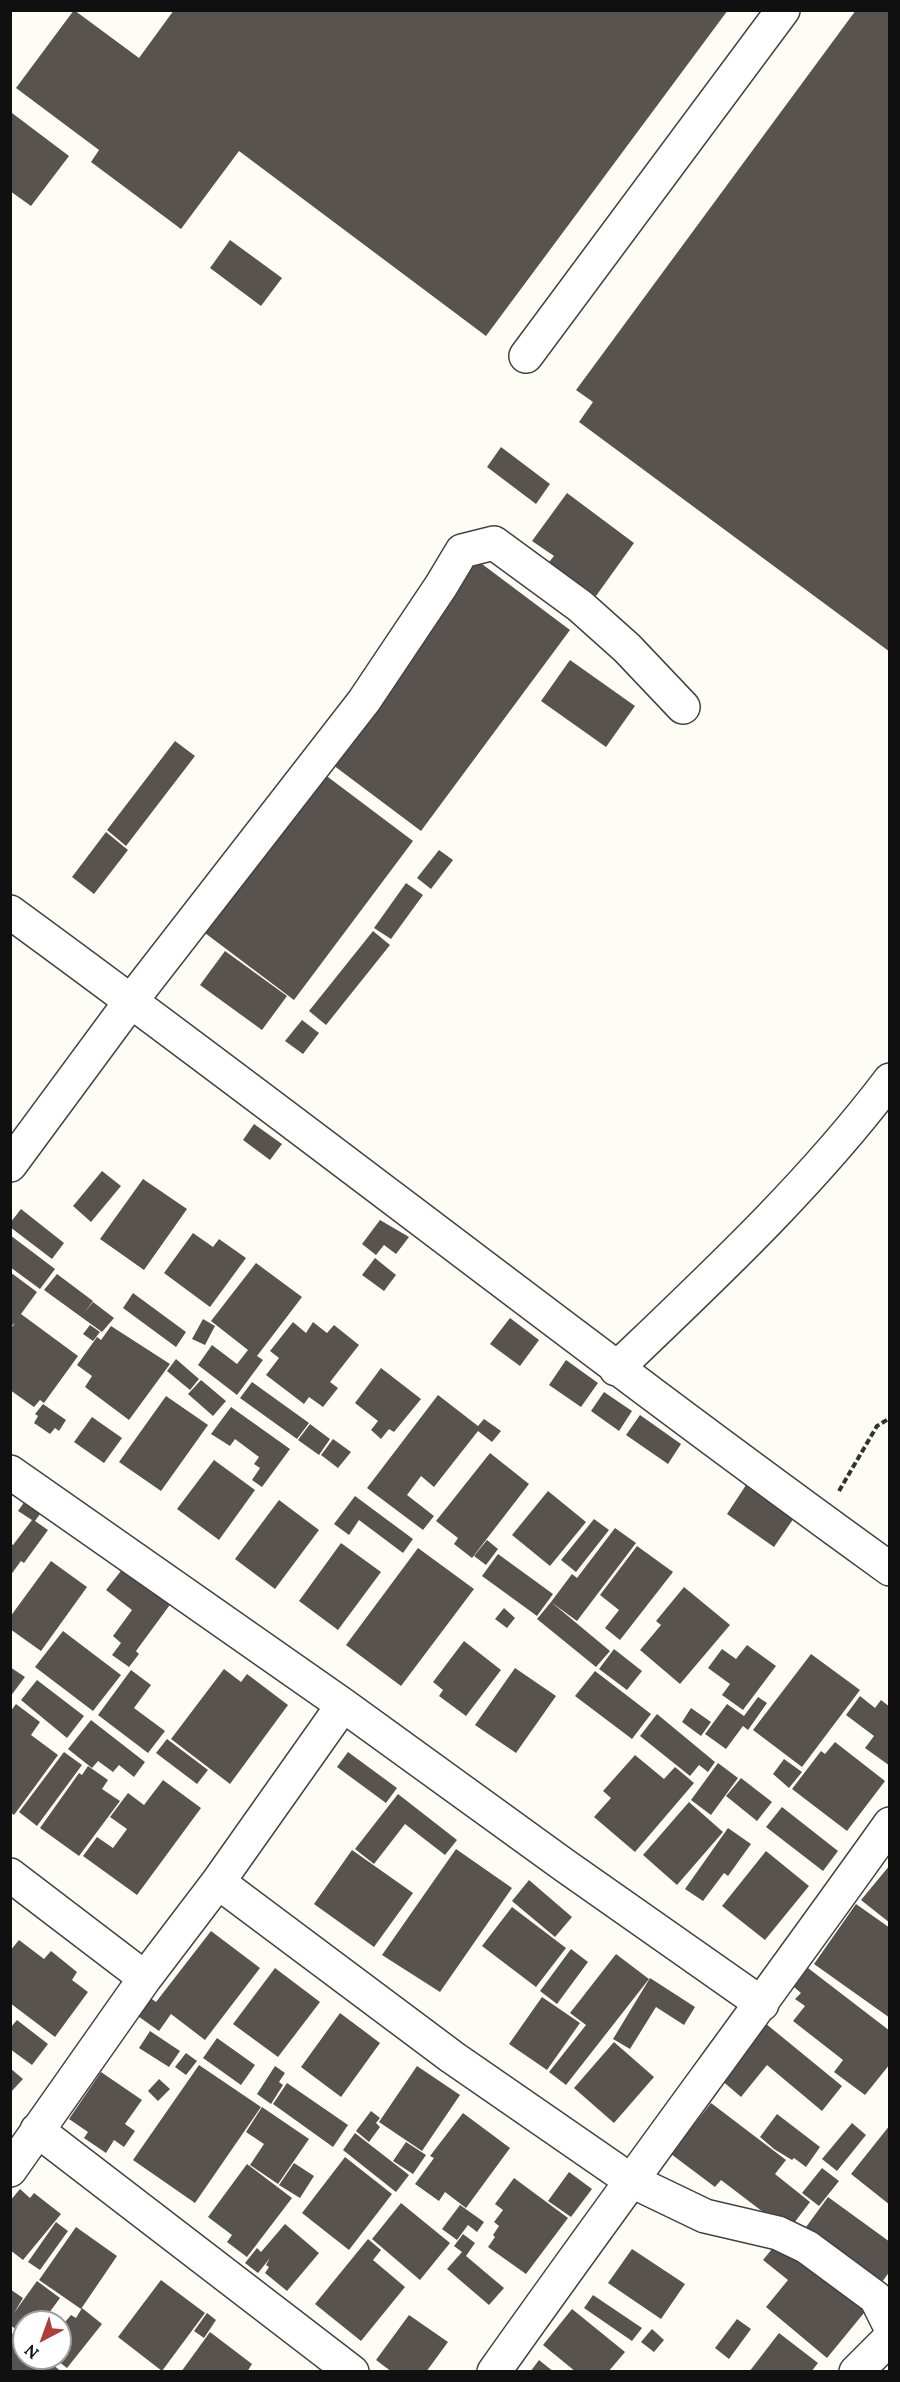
<!DOCTYPE html>
<style>
body{margin:0}
#map{position:relative;width:900px;height:2382px;overflow:hidden;background:#fefdf5;font-family:Lora,serif}
canvas{display:block}
.frame{position:absolute;inset:0;border:12px solid #101010;pointer-events:none}
.north{position:absolute;left:12px;top:2310px;width:60px;height:60px;box-sizing:border-box;background:#fff;border:2px solid #9f9f9f;border-radius:50%;rotate:221deg;font-size:16px;font-weight:700;line-height:24px;text-align:center;color:#101010}
.north::after{content:'';display:block;margin:auto;width:21px;height:27px;background:#b13d38;clip-path:polygon(50% 0,100% 100%,50% 72%,0 100%)}
</style>
<div id="map">
<canvas width="900" height="2382"></canvas>
<div class="frame"></div>
<div class="north">N</div>
</div>
<script>
const g = document.querySelector('canvas').getContext('2d');
g.lineJoin = 'round';
function fillPath(path, color) {
  g.fillStyle = color;
  g.fill(path, 'evenodd');
}
function strokePath(path, color, width, dash) {
  g.strokeStyle = color;
  g.lineWidth = width;
  g.lineCap = dash ? 'butt' : 'round';
  g.setLineDash(dash || []);
  g.stroke(path);
}
const building = new Path2D(`
 M74,10L139,58L174,10H728L486,336L239,151L181,229L91,162L99,150L16,88Z
 M856,10H890V652L579,422L593,402L576,390Z
 M12,113L69,156L31,206L10,191Z
 M230,240L282,278L261,306L210,268Z
 M501,447L550,484L536,504L487,467Z
 M567,493L634,543L596,596L549,562L554,556L532,541Z
 M474,558L570,630L421,831L325,759Z
 M570,660L635,706L606,747L541,701Z
 M175,741L195,756L126,846L107,830Z
 M316,768L413,841L294,1000L197,927Z
 M106,832L128,850L94,894L72,877Z
 M439,850L453,860L431,889L417,878Z
 M406,883L423,895L391,939L374,928Z
 M373,931L390,945L326,1025L309,1011Z
 M225,951L287,996L262,1030L200,985Z
 M302,1020L319,1033L303,1054L285,1041Z
 M254,1124L282,1144L270,1160L243,1140Z
 M102,1171L121,1186L91,1222L73,1206Z
 M143,1179L187,1209L144,1270L100,1239Z
 M21,1209L64,1243L52,1259L10,1227V1223Z
 M380,1220L409,1237L396,1254L384,1245L376,1255L362,1244Z
 M193,1233L213,1247L219,1239L246,1258L210,1307L164,1273Z
 M10,1235L55,1269L40,1289L10,1267Z
 M375,1258L396,1275L384,1291L362,1275Z
 M256,1263L302,1297L257,1356L263,1360L237,1395L198,1365L212,1345L237,1364L248,1350L211,1321Z
 M10,1272L37,1292L21,1314L78,1356L44,1403L40,1400L34,1407L10,1390V1329L15,1323L10,1327Z
 M57,1274L93,1301L84,1313L93,1302L114,1318L102,1332L44,1290Z
 M133,1293L186,1332L176,1347L123,1308Z
 M510,1318L539,1340L520,1366L490,1344Z
 M203,1319L215,1326L205,1345L192,1339Z
 M293,1322L306,1333L313,1322L327,1333L334,1325L359,1345L330,1382L338,1388L323,1407L309,1397L304,1404L266,1375L279,1358L270,1351Z
 M90,1325L100,1332L93,1341L83,1334Z
 M111,1326L170,1364L129,1420L85,1387L92,1376L77,1365L97,1337L101,1340Z
 M176,1359L199,1379L190,1390L167,1371Z
 M566,1360L598,1383L581,1407L549,1385Z
 M381,1368L421,1399L394,1432L389,1429L381,1439L371,1430L378,1421L355,1403Z
 M201,1380L226,1401L213,1416L188,1394Z
 M252,1382L309,1423L297,1439L240,1398Z
 M604,1392L632,1411L619,1431L591,1411Z
 M438,1395L478,1426L484,1419L501,1431L492,1442L478,1431L434,1487L421,1476L407,1495L434,1516L423,1530L367,1488Z
 M166,1396L208,1425L161,1491L119,1462Z
 M43,1404L66,1420L59,1431L55,1428L50,1434L34,1423L38,1416L35,1414Z
 M231,1407L290,1449L262,1487L252,1480L260,1468L254,1464L259,1457L235,1439L230,1446L211,1434Z
 M640,1415L681,1444L668,1464L626,1435Z
 M92,1417L122,1438L104,1463L74,1442Z
 M310,1424L330,1439L319,1455L298,1440Z
 M333,1439L351,1452L338,1468L321,1455Z
 M490,1453L529,1484L472,1558L454,1544L458,1538L436,1521Z
 M214,1460L255,1490L219,1540L177,1509Z
 M746,1485L794,1518L774,1547L727,1514Z
 M32,1491L48,1503L35,1521L48,1530L24,1563L21,1561L10,1576V1543L13,1545L32,1520L18,1511Z
 M548,1491L586,1522L550,1566L512,1535Z
 M355,1496L413,1539L403,1553L359,1520L349,1535L334,1524Z
 M279,1500L319,1530L275,1589L235,1559Z
 M594,1519L609,1530L576,1572L561,1560Z
 M615,1528L636,1543L577,1621L551,1602L572,1574L577,1578Z
 M487,1540L498,1549L486,1565L474,1556Z
 M341,1543L381,1572L338,1630L299,1601Z
 M637,1546L673,1572L620,1640L605,1628L619,1610L600,1595Z
 M418,1548L474,1589L401,1686L346,1645Z
 M498,1554L553,1594L537,1616L482,1576Z
 M51,1561L87,1587L41,1651L10,1629V1617Z
 M124,1567L172,1602L136,1651L139,1654L129,1667L112,1655L121,1643L113,1636L132,1610L106,1590Z
 M684,1587L730,1625L680,1684L640,1650L661,1625L656,1621Z
 M551,1602L610,1651L596,1667L537,1619Z
 M504,1608L515,1618L507,1628L495,1619Z
 M63,1631L121,1675L93,1711L35,1667Z
 M464,1641L501,1670L466,1716L439,1696L443,1690L433,1682Z
 M747,1645L776,1666L743,1710L722,1695L730,1684L708,1668L722,1649L736,1659Z
 M614,1649L642,1671L627,1690L599,1669Z
 M811,1654L860,1690L802,1767L753,1730Z
 M10,1667L25,1677L10,1697Z
 M515,1668L556,1696L516,1753L475,1725Z
 M224,1669L241,1682L247,1674L288,1705L230,1784L171,1739Z
 M131,1670L151,1685L134,1708L165,1731L148,1753L98,1715Z
 M595,1671L651,1714L632,1739L575,1696Z
 M37,1680L84,1716L67,1738L21,1700Z
 M860,1696L875,1708L881,1700L890,1707V1766L865,1748L874,1736L846,1715Z
 M758,1697L767,1703L748,1730L743,1726L726,1749L705,1734L727,1704L744,1716Z
 M16,1704L40,1722L31,1735L58,1755L14,1815L10,1812V1712Z
 M691,1708L711,1722L701,1736L682,1722Z
 M657,1714L715,1762L708,1772L699,1765L690,1776L640,1736Z
 M91,1720L145,1762L134,1777L119,1765L113,1772L98,1761L92,1768L68,1749Z
 M167,1739L208,1770L197,1784L156,1753Z
 M835,1742L885,1781L847,1831L792,1789L821,1751L825,1754Z
 M64,1752L82,1765L37,1826L19,1812Z
 M348,1752L397,1788L386,1803L337,1767Z
 M635,1755L664,1779L675,1767L694,1783L635,1852L594,1817L611,1798L603,1791Z
 M784,1759L802,1772L789,1788L773,1774Z
 M718,1763L738,1778L711,1815L691,1800Z
 M88,1766L108,1780L102,1789L120,1801L79,1856L40,1828L79,1773L82,1775Z
 M741,1778L772,1802L757,1821L726,1796Z
 M163,1780L201,1808L137,1895L83,1856L97,1837L113,1848L127,1829L110,1817L128,1793L144,1805Z
 M398,1794L457,1840L445,1855L405,1824L374,1864L355,1849Z
 M689,1802L723,1832L677,1885L643,1855Z
 M782,1807L838,1851L823,1871L766,1827Z
 M728,1828L751,1844L728,1876L724,1873L703,1901L685,1889Z
 M456,1849L512,1888L440,1992L382,1955Z
 M352,1850L413,1893L374,1947L314,1904Z
 M766,1851L809,1886L765,1940L722,1906Z
 M890,1865V1923L861,1900Z
 M529,1880L572,1917L555,1937L512,1901Z
 M856,1904L890,1928V2018L814,1964Z
 M512,1907L566,1948L536,1987L482,1946Z
 M211,1931L260,1968L205,2040L171,2014L159,2031L135,2014L149,1997L156,2002Z
 M19,1940L44,1959L51,1951L77,1972L72,1980L88,1992L55,2037L10,2003V1951Z
 M571,1949L588,1962L557,2004L540,1991Z
 M616,1954L649,1979L566,2085L549,2072L586,2025L570,2013Z
 M275,1968L320,2002L278,2057L233,2024Z
 M808,1968L890,2031V2064L865,2095L834,2072L843,2060L793,2021L805,2006L795,1999L801,1993L794,1987Z
 M650,1978L695,2007L684,2025L656,2007L630,2049L613,2039Z
 M542,1997L580,2023L547,2070L509,2044Z
 M340,2013L380,2043L341,2097L301,2067Z
 M17,2020L48,2044L32,2065L10,2049V2028Z
 M765,2023L842,2086L822,2111L767,2065L741,2097L720,2079Z
 M150,2031L180,2051L169,2067L139,2048Z
 M217,2038L255,2065L241,2085L203,2058Z
 M614,2042L654,2077L614,2123L574,2088Z
 M186,2053L197,2061L186,2075L175,2067Z
 M199,2065L261,2107L195,2203L133,2160Z
 M275,2066L285,2073L279,2082L283,2085L271,2104L257,2094Z
 M417,2066L460,2095L422,2151L379,2122Z
 M10,2068L23,2079L10,2093Z
 M101,2072L142,2100L125,2124L135,2131L124,2147L114,2140L106,2153L84,2138L88,2132L69,2119Z
 M159,2079L170,2089L158,2101L148,2091Z
 M287,2083L348,2125L333,2147L273,2104Z
 M711,2103L786,2160L775,2174L810,2202L788,2231L721,2180L715,2187L671,2154Z
 M262,2107L309,2139L278,2184L250,2165L264,2144L246,2132Z
 M371,2111L380,2118L376,2123L380,2127L369,2142L356,2131Z
 M463,2113L510,2148L466,2208L445,2192L439,2201L415,2184L434,2158L430,2156Z
 M777,2114L820,2147L806,2167L794,2158L792,2160L774,2149L760,2137Z
 M852,2123L866,2135L837,2171L822,2159Z
 M890,2125V2205L851,2174Z
 M355,2133L409,2175L396,2192L343,2150Z
 M406,2142L426,2155L413,2174L393,2161Z
 M345,2157L392,2194L349,2250L302,2213Z
 M294,2163L314,2176L300,2198L279,2185Z
 M247,2164L292,2198L247,2257L227,2242L232,2235L208,2217Z
 M822,2168L839,2181L819,2206L802,2193Z
 M569,2172L592,2189L571,2217L548,2201Z
 M514,2178L568,2218L526,2274L488,2247L495,2237L493,2235L499,2226L494,2222L503,2210L495,2204Z
 M20,2189L30,2198L34,2193L61,2214L23,2260L10,2250V2201Z
 M828,2197L890,2242V2271L874,2293L798,2238Z
 M401,2203L450,2243L420,2280L372,2239Z
 M460,2205L484,2222L477,2232L468,2225L457,2240L442,2229Z
 M56,2222L68,2231L40,2270L28,2262Z
 M285,2224L319,2253L287,2291L265,2273L269,2267L266,2265L270,2258L258,2273L245,2263L257,2248L261,2252Z
 M76,2227L117,2256L81,2309L39,2280Z
 M463,2234L475,2243L466,2256L504,2288L489,2305L447,2269L462,2252L454,2246Z
 M781,2238L868,2308L827,2358L766,2307L788,2280L763,2260Z
 M368,2239L381,2250L373,2260L405,2287L361,2341L315,2304Z
 M632,2249L685,2284L661,2319L608,2283Z
 M161,2280L205,2313L162,2371L118,2337Z
 M37,2281L60,2298L46,2317L53,2322H24V2335L10,2325V2289L23,2298L14,2313Z
 M593,2295L642,2328L632,2341L584,2308Z
 M82,2308L102,2324L67,2368L54,2358H60V2328L71,2315L76,2318Z
 M572,2309L625,2352L608,2372H576L543,2345Z
 M207,2313L216,2320L204,2338L194,2331Z
 M409,2315L448,2342L426,2372H392L376,2360Z
 M737,2319L751,2329L729,2359L715,2348Z
 M652,2329L664,2340L654,2352L641,2342Z
 M10,2332L24,2342V2358H44L62,2372L10,2370Z
 M210,2332L252,2364L247,2372H181Z
 M779,2333L818,2363L811,2372H749Z
 M539,2360L554,2372H530Z`);
const path = new Path2D(`
 M839,1491L877,1426L890,1418`);
const minor = new Path2D(`
 M526,356L783,10
 M10,912C306,1128 593,1355 890,1569
 M10,1165L131,1001L364,701L441,586L462,551L494,543L580,606L627,648L683,707
 M616,1369C712,1277 809,1187 890,1080
 M10,1472L343,1705L564,1865L762,2004
 M10,1875L145,1978
 M218,1882L452,2057L630,2180L705,2216L778,2233L807,2247L876,2298L890,2326
 M37,2130L352,2372
 M10,2170L145,1978L218,1882L343,1705
 M494,2372C624,2188 759,2008 890,1824
 M856,2372L890,2338`);
fillPath(building, '#58534e');
strokePath(minor, '#434343', 36);
strokePath(path, '#323232', 4, [6, 3]);
strokePath(minor, '#fff', 33);
</script>
